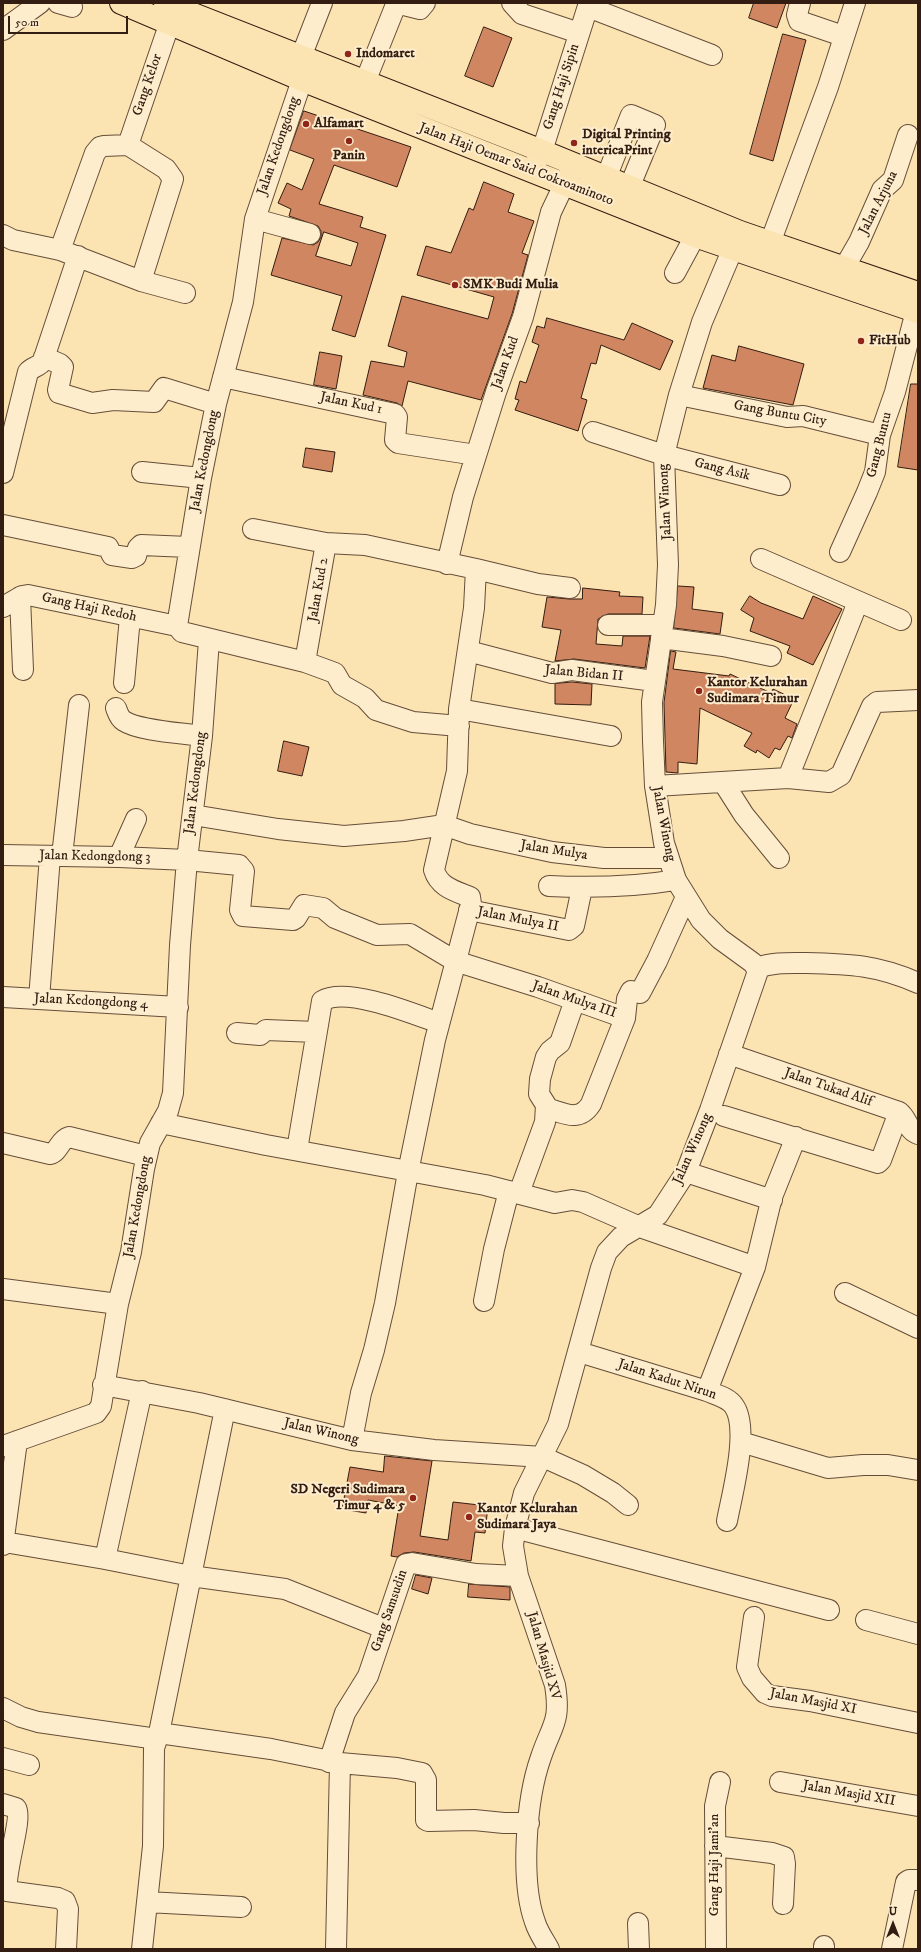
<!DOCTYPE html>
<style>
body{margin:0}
#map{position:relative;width:921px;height:1952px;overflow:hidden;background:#fce3b2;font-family:"IM FELL DW Pica",serif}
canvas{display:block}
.frame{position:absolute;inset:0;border:4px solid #331c11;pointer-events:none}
.north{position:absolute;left:873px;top:1904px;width:40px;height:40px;-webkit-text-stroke:3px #fdedcd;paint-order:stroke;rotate:0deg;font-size:11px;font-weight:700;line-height:16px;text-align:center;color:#331c11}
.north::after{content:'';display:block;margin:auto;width:14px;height:18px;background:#331c11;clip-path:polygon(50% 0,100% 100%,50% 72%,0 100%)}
.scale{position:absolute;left:8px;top:16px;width:120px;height:18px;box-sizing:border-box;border:2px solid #331c11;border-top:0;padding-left:5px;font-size:12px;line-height:14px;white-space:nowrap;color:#331c11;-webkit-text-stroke:3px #fdedcd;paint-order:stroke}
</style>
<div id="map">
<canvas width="921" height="1952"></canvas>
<div class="frame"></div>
<div class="north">U</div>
<div class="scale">50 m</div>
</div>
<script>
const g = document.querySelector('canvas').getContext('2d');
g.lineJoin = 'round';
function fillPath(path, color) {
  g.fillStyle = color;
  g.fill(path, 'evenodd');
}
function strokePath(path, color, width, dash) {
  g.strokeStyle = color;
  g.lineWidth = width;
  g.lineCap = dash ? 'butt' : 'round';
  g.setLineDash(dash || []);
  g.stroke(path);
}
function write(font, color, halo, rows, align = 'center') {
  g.font = font + ' "IM FELL DW Pica",serif';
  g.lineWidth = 4;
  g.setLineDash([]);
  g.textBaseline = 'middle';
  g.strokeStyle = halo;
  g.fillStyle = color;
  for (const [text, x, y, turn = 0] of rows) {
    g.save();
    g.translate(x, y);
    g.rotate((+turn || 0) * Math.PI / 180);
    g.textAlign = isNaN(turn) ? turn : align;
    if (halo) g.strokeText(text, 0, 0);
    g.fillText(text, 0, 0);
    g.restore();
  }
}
const building = new Path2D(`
 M754,3H786L777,28L749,18Z
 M484,27L512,38L493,87L465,76Z
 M783,34L806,40L773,161L750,154Z
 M304,111L411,147L397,187L334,165L319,204L363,217L360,227L386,235L355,337L332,330L342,296L271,275L282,238L313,245L318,242L321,237V231L318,226L289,216L291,209L278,203L287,183L302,190L314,159L290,150ZM324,232L358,243L351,266L316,256Z
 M484,182L514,194L508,212L534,221L522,253L528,255L512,314L481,400L408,381L402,406L397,403L363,395L371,361L404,367L407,352L388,346L402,296L488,319L494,297L417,275L426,246L451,253L469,208L473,210Z
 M547,318L624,340L632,323L673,341L660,370L601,345L596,364L591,363L581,398L587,400L578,431L515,410L519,400L515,399L520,381L526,383L539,345L532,342L537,326L544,328Z
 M739,346L804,364L793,405L703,388L712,355L735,361Z
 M320,352L342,356L336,389L314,385Z
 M911,384H918V470L898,467Z
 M306,448L335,452L332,472L303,467Z
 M678,586L694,587L692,609L723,613L720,634L674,628Z
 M583,588L620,592L619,596L643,597L642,614H608L598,619L596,644L622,646L623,636H650L645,668L574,659L555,661L561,630L542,627L547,597L569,599H582Z
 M750,596L761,603L803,619L813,596L842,609L813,665L787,653L790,646L750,631L754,618L741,610Z
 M671,651L676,652L673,669L729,676L730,674L771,693L773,689L794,699L785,718L797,724L792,738L788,736L780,750L775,748L769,758L757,750L756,753L744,746L752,733L700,708L697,764L678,762V773L666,772L664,703Z
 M572,682L592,684L591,705L555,704V684Z
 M284,741L309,747L302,776L278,771Z
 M385,1456L432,1461L420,1536L448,1540L453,1502L488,1506L485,1533L475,1532L471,1561L414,1552L404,1553L397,1557L391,1556L399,1506L368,1500L366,1513L342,1509L350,1467L383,1472Z
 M416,1575L432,1578L428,1594L412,1589Z
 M469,1584L510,1587V1600L468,1597Z`);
const minor = new Path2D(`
 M58,3L72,7
 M512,3L522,14L579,33
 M800,3L797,15L799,21L843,36
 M588,7L712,55
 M3,30L40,3
 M301,57L322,3
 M302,80L255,219L243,302L216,404L201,478L177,626L182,632L305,662L335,673L342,685L365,698L376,710L413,722L459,726
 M365,82L395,7L400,4L420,9L425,3
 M128,145L169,25
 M534,166L542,151L589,3
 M606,178L631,115L655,125L629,188
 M255,219L310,234
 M3,235L13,240L60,250L141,281L185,293
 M770,243L828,87L855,3
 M60,250L95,153L100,147L104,146L128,145L166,169L173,179L141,281
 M844,268L859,242L882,190L893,180L908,135
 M675,273L695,236
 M44,357L60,364L63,367L58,390L59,393L92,403L113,400L154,402L164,388L216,404
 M223,377L395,414L397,417L395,440L398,443L476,455
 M679,395L787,417L803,416L880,435
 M593,432L664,455L780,485
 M142,472L201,478
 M3,473L28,372C32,367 39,367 43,361L78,256
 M3,525L108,547L112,555L132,558L136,556L138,548L141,545L189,547
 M253,529L326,543L365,545L476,569L474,608L459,709L457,771L434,870C439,887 455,891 470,897L471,904L435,1040L408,1172L385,1303L374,1350L361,1393L352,1440
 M840,552L867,492L875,472L880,435L895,392L916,311
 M761,559L901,620
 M447,564L463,497L496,392L523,317L551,212L571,170
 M476,569L538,584L570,588
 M20,597L23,670
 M3,607L22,596L28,595L177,626
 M608,625H663
 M661,638L723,646L771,656
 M468,651L552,673L572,670L654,681
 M305,662L326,543
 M124,683L130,617
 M116,708C118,713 119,718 124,721C139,731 183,733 202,736
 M459,709L611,736
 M788,778L858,602
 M723,782L744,815L779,858
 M655,786L788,778L829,782L841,775L872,706L877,702L918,700
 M193,815L278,829L344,836L404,831L444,825L470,834L552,852L604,858H668
 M3,855L119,857L187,860L239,865L244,871L240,910L243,916L293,920L296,918L304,905L323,908L335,918L377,935L410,934L455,961L538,987L625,1018
 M62,856L79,705
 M119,857L136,819
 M549,886C592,888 634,887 676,880
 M469,910L569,930L574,926L582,888
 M757,968C773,962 789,963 806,963C850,964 878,965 918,983
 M3,997L178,1007
 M39,999L50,856
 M237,1033L260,1035L266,1030L316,1032
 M729,1054L899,1112C908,1119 907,1130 918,1134
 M546,1108C564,1113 579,1123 591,1104L625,1018L627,999L631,991L640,993L657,961L686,897
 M724,1116L878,1163L881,1160L899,1112
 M161,1123L266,1145L485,1185L555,1203L572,1200L583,1202L640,1227L755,1267
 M3,1143L50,1154C59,1152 59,1140 69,1137L146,1156
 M297,1150L322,1001C346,986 414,1014 439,1023
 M686,1172L772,1200
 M519,1193L545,1122L546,1105L539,1094L540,1079L546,1057L550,1051L560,1043L575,1000
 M3,1289L118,1304
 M845,1293L918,1328
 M484,1301L494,1249L509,1191
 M579,1352L707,1391C716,1395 728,1397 734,1406C750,1429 732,1494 727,1521
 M103,1385L199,1403L352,1440L434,1450L543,1457L583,1475L613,1493L628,1505
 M707,1391L755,1267L772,1197L796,1137
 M741,1442L828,1468L863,1465H888L918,1470
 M3,1446L96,1413L101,1406L118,1304L131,1252L144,1169L150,1143L168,1111L173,1093L180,945L187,860L202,736L209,640
 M515,1528L829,1610
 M4,1542L105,1559L191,1576L285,1589L383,1628
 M3,1545L17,1441
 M105,1559L142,1391
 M754,1617L747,1667L752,1678L765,1693L772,1696L810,1701L918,1723
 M866,1620L918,1634
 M3,1708L21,1717L38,1722L157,1739
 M159,1733L271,1749L340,1763L336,1949
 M3,1758L29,1765
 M329,1762L345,1713L368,1676L406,1564L412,1563L476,1574L518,1576
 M340,1763L397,1768L422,1773L426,1780V1820L428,1821L474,1820L504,1823H529
 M780,1782L918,1806
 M3,1804L16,1808C23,1818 4,1872 7,1891L58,1898L65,1901L68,1909L66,1949
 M715,1846L772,1853L784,1857L785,1864L783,1904
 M147,1902L241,1907
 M638,1923L639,1949
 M824,1946V1949
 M142,1949L153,1846L154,1748L159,1733L225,1409
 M549,1949C544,1940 538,1932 535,1922C520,1881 526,1799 541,1757C552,1724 561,1723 555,1685L518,1576L513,1546L515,1528L524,1493L558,1424L601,1268L607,1252L621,1237L658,1215L686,1172L710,1110L758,971L753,963L720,939L701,920L676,880L664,843L655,786L653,741L652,702L666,605L668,565L664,455L679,395L702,322L739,234
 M716,1949L715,1806L720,1782
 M892,1949L906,1882L909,1880H918`);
const major = new Path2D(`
 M121,3L302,80L695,236L918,312
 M165,3L542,151L740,232L918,293`);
const markers = [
 [348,54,4,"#8f2418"],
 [306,124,4,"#8f2418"],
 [349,141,4,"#8f2418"],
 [574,143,4,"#8f2418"],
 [455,285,4,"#8f2418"],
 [861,341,4,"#8f2418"],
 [699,691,4,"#8f2418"],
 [413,1498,4,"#8f2418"],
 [469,1517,4,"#8f2418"]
];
const poiNames = [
 ["Indomaret",356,54],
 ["Alfamart",314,124],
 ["Digital Printing",582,135],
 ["intericaPrint",582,151],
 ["Panin",349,156,"center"],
 ["SMK Budi Mulia",463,285],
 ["FitHub",869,341],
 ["Kantor Kelurahan",707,683],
 ["Sudimara Timur",707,699],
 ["SD Negeri Sudimara",405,1490,"right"],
 ["Timur 4 & 5",405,1506,"right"],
 ["Kantor Kelurahan",477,1509],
 ["Sudimara Jaya",477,1525]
];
const streetNames = [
 ["Gang Kelor",148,85,-71],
 ["Gang Haji Sipin",562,87,-72],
 ["Jalan Kedongdong",279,146,-71],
 ["Jalan Haji Oemar Said Cokroaminoto",516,165,21],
 ["Jalan Arjuna",879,203,-63],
 ["Jalan Kud",506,363,-70],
 ["Jalan Kud 1",351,404,12],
 ["Gang Buntu City",780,414,10],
 ["Gang Buntu",880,445,-76],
 ["Jalan Kedongdong",205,461,-79],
 ["Gang Asik",722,470,14],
 ["Jalan Winong",666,502,-93],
 ["Jalan Kud 2",319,590,-80],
 ["Gang Haji Redoh",89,608,12],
 ["Jalan Bidan II",584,674,5],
 ["Jalan Kedongdong",196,783,-83],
 ["Jalan Winong",663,824,79],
 ["Jalan Mulya",554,851,9],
 ["Jalan Kedongdong 3",95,857,1],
 ["Jalan Mulya II",518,920,11],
 ["Jalan Mulya III",574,1000,19],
 ["Jalan Kedongdong 4",91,1002,3],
 ["Jalan Tukad Alif",828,1088,19],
 ["Jalan Winong",693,1149,-66],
 ["Jalan Kedongdong",138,1207,-80],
 ["Jalan Kadut Nirun",667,1380,18],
 ["Jalan Winong",321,1432,13],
 ["Gang Samsudin",390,1611,-71],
 ["Jalan Masjid XV",543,1656,74],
 ["Jalan Masjid XI",813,1702,11],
 ["Jalan Masjid XII",849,1794,10],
 ["Gang Haji Jami'an",715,1865,-90]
];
fillPath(building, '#cf8661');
strokePath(building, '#331c11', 1);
strokePath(minor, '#654e39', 22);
strokePath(major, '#331c11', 24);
strokePath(minor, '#fdedcd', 20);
strokePath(major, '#fce3b2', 22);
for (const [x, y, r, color] of markers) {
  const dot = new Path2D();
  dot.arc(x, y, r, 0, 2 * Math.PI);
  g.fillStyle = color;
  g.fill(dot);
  strokePath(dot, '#fdedcd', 1.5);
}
write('bold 14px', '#331c11', '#fdedcd', poiNames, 'left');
write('14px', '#331c11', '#fdedcd', streetNames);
</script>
